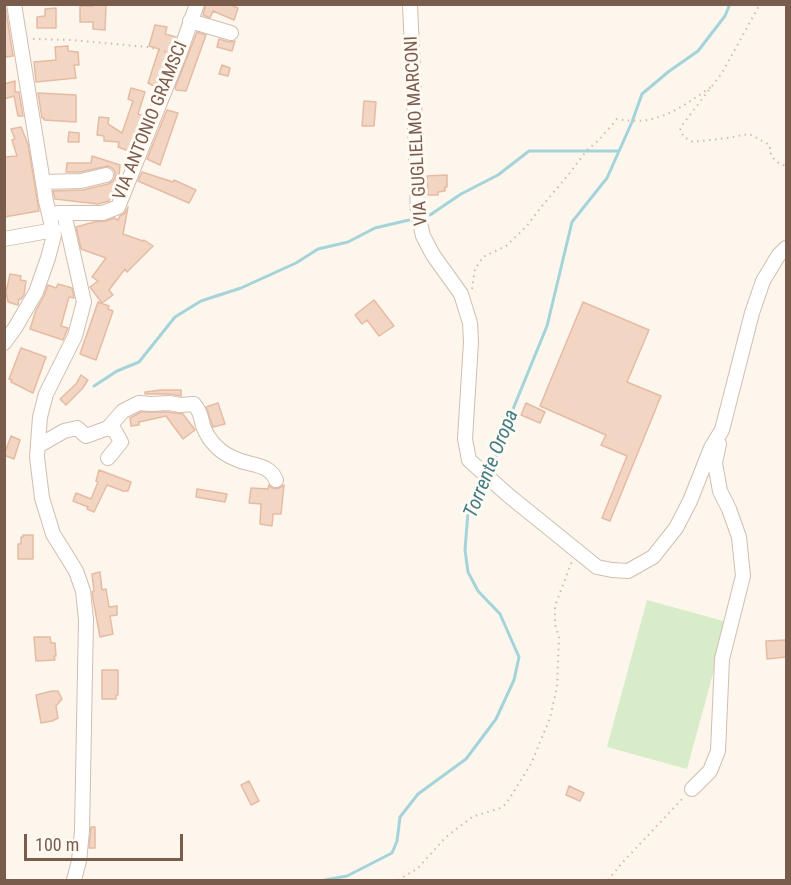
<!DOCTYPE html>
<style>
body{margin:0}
#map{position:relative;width:791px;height:885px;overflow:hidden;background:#fdf6ec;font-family:"Roboto Condensed",sans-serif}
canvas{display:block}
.frame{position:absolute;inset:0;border:6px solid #7a5c4d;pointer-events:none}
.scale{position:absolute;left:24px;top:834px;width:159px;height:27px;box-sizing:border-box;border:3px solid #7a5c4d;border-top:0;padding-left:8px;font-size:18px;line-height:21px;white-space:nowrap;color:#7a5c4d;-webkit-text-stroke:4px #fffaf3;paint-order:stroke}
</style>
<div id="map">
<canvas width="791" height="885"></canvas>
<div class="frame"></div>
<div class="scale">100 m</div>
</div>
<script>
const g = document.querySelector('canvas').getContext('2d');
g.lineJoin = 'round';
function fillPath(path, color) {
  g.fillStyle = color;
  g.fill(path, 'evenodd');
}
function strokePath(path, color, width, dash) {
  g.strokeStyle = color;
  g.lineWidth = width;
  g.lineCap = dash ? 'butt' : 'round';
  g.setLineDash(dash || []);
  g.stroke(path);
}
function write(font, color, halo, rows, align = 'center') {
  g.font = font + ' "Roboto Condensed",sans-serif';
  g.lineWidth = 6;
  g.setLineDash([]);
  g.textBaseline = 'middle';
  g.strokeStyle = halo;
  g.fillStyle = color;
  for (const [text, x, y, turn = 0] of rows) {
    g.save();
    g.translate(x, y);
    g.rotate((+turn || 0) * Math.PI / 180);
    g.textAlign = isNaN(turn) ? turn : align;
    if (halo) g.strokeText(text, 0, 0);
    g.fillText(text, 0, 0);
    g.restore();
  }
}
const green = new Path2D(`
 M647,600L727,622L687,769L607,747Z`);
const stream = new Path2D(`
 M430,215L461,194L498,175L529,151H619
 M94,386L117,371L139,362L175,317L201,301L241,288L296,263L318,249L348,242L375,228L409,220
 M488,472L496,456L511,414L547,326L572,222L607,178L632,122L642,94L668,72L698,51L725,16L730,4
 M325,880L347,876L392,853L397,841L400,817L418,794L466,759L496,719L514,680L519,657L500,614L478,591L468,572L465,550L468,512L485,478`);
const building = new Path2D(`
 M4,4H5L13,56L6,57L4,48Z
 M94,4H106L105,30L93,29V22H80V6H93Z
 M206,4H228L238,8L234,20L213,11L210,18L203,15Z
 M56,8V28H37V17L45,16V9Z
 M155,25L167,27L165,34L176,37L156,87L148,83L159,49L149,46Z
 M197,32L206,35L186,91L176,90L175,88Z
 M219,39L229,42L235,41L232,51L217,47Z
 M68,46V51L78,52L79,65H74L76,78L36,82L34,62L56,60L55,47Z
 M222,65L230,68L228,76L219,74Z
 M15,81V92H19L23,116H18L14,96L4,99V84Z
 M131,88L145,92L138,114L143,116L133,141L134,142L132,143L129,151L118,147L119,142L104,141V136L97,135L99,117L109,118L108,124L122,133L133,101L128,99Z
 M38,93L76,95V122L44,120V118H42Z
 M364,101L376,102L374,126H362Z
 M167,110L178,113L160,165L147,159Z
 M21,127L28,144L39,211L4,217V157L17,156L12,140L15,139L11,129Z
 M69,132L79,133V142H68Z
 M92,156L120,165L119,176L109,201L98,204L55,199L53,191L83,190L108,184L113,181L115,177V172L112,168L108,166L80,172H66L67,163H91Z
 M142,172L173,182L174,180L196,190L189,203L138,181Z
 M447,175V187H445V191L438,192V195H428L427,176Z
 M128,207L123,234L143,241L144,240L153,246L127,272L125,269L109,290L113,295L102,303L90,287L98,281L92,277L106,258L81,249L76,227L94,222L106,221L114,218L118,220L120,216L125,213Z
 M10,274L21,276L20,280L26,281L24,295L21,299H19L18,305L8,302L6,292Z
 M58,284L72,288L74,298L69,297L61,326L68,328L63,340L30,329L36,310L44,296L48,285L56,288Z
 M374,300L394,326L379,336L367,320L362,324L355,315Z
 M98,302L109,306L108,309L113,311L96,360L80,354Z
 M583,302L649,330L627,382L661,396L610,521L602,518L627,456L601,445L606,435L540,406Z
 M21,348L46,357L33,393L11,382L12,380L9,379Z
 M81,375L88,380L82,389L66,405L60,399L76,384Z
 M161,390H181V396L169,394H145V392Z
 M218,403L225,424L213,427L206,407Z
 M526,403L545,412L540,423L521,415Z
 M141,412H168L183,414L195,430L183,439L166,416L139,422V425L131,426L130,418Z
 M11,436L20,440L14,459L4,455Z
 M99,470L131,482L128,491H123L107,485L94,512L87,509L88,507L73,501L76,493L91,499L98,482L96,481Z
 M269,485L272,488L277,489L284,485L281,514H273L272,526L260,524L261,504L249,503L251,488L268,489Z
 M197,489L227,494L225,502L196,497Z
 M23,535H33V559H18V544H21V537H23Z
 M100,572L102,590L106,589L109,607L117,606V615L110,616L113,634L100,637L93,599L92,592L94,591L92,574Z
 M34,637H50L51,643H55L56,656H54L55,660L36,661Z
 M786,640V657L767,659L766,641Z
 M102,670H118V695H116V699H102Z
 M52,691H58L62,699L56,706L58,718L52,721L41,723L36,695Z
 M249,781L259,801L251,805L241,785Z
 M569,786L584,793L580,801L566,795Z
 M91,827H95V848H89Z`);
const path = new Path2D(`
 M33,39L71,40L148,47L167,52
 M712,86L722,73L760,4
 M709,90L683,124L680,130L684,137L693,142L727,138L749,134L770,145C769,157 775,162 786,166
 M472,289L475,269L483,257L506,246L526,227L542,206L569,174L587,150L599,140L617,119C657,127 680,108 711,87
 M398,880L417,869L446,837L472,817L500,808L506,804L531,764L550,718L557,687L559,638L555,624V606L572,561
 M608,880L622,863L684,797`);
const minor = new Path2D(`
 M410,4L413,72L418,214L423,236L433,255L461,294L470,323L471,342L465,439L469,460L508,495L597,567L612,570L628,571L653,557L676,528L690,501L711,448L722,430L752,313L763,281L778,256L786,248
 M190,21L231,33
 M43,182L81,181L106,175
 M58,213H103L118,207L179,55L197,4
 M64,213L84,302L75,336L46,394L40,417L37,457L42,498L53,534L76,571L83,591L86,620L82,831L79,861L74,880
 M4,239L54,230
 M4,343L15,328L36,292L48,258L54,235L46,201L14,4
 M108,428L123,411L139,403L151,404L169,403L180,405L194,404C200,411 201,417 203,426C209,441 220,453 236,459C250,466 269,463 276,480
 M38,446L64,431L77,428L86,436L108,428L115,431L121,442L108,458
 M692,789L710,771L718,751L722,659L743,576L739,537L729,509L720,491L715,463L719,444`);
const streetNames = [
 ["VIA ANTONIO GRAMSCI",151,121,-68],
 ["VIA GUGLIELMO MARCONI",417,131,-93]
];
const waterNames = [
 ["Torrente Oropa",492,464,-68]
];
fillPath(green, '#d8ecc9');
strokePath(stream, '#a5d3da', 3);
fillPath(building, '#f3d5c3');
strokePath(building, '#e6bba3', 1.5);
strokePath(minor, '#d1beb0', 16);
strokePath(path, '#d9b8a5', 2, [1.5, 4.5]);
strokePath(minor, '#fff', 14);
write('18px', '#7a5c4d', '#fffaf3', streetNames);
write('italic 20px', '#437c86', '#fffaf3', waterNames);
</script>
